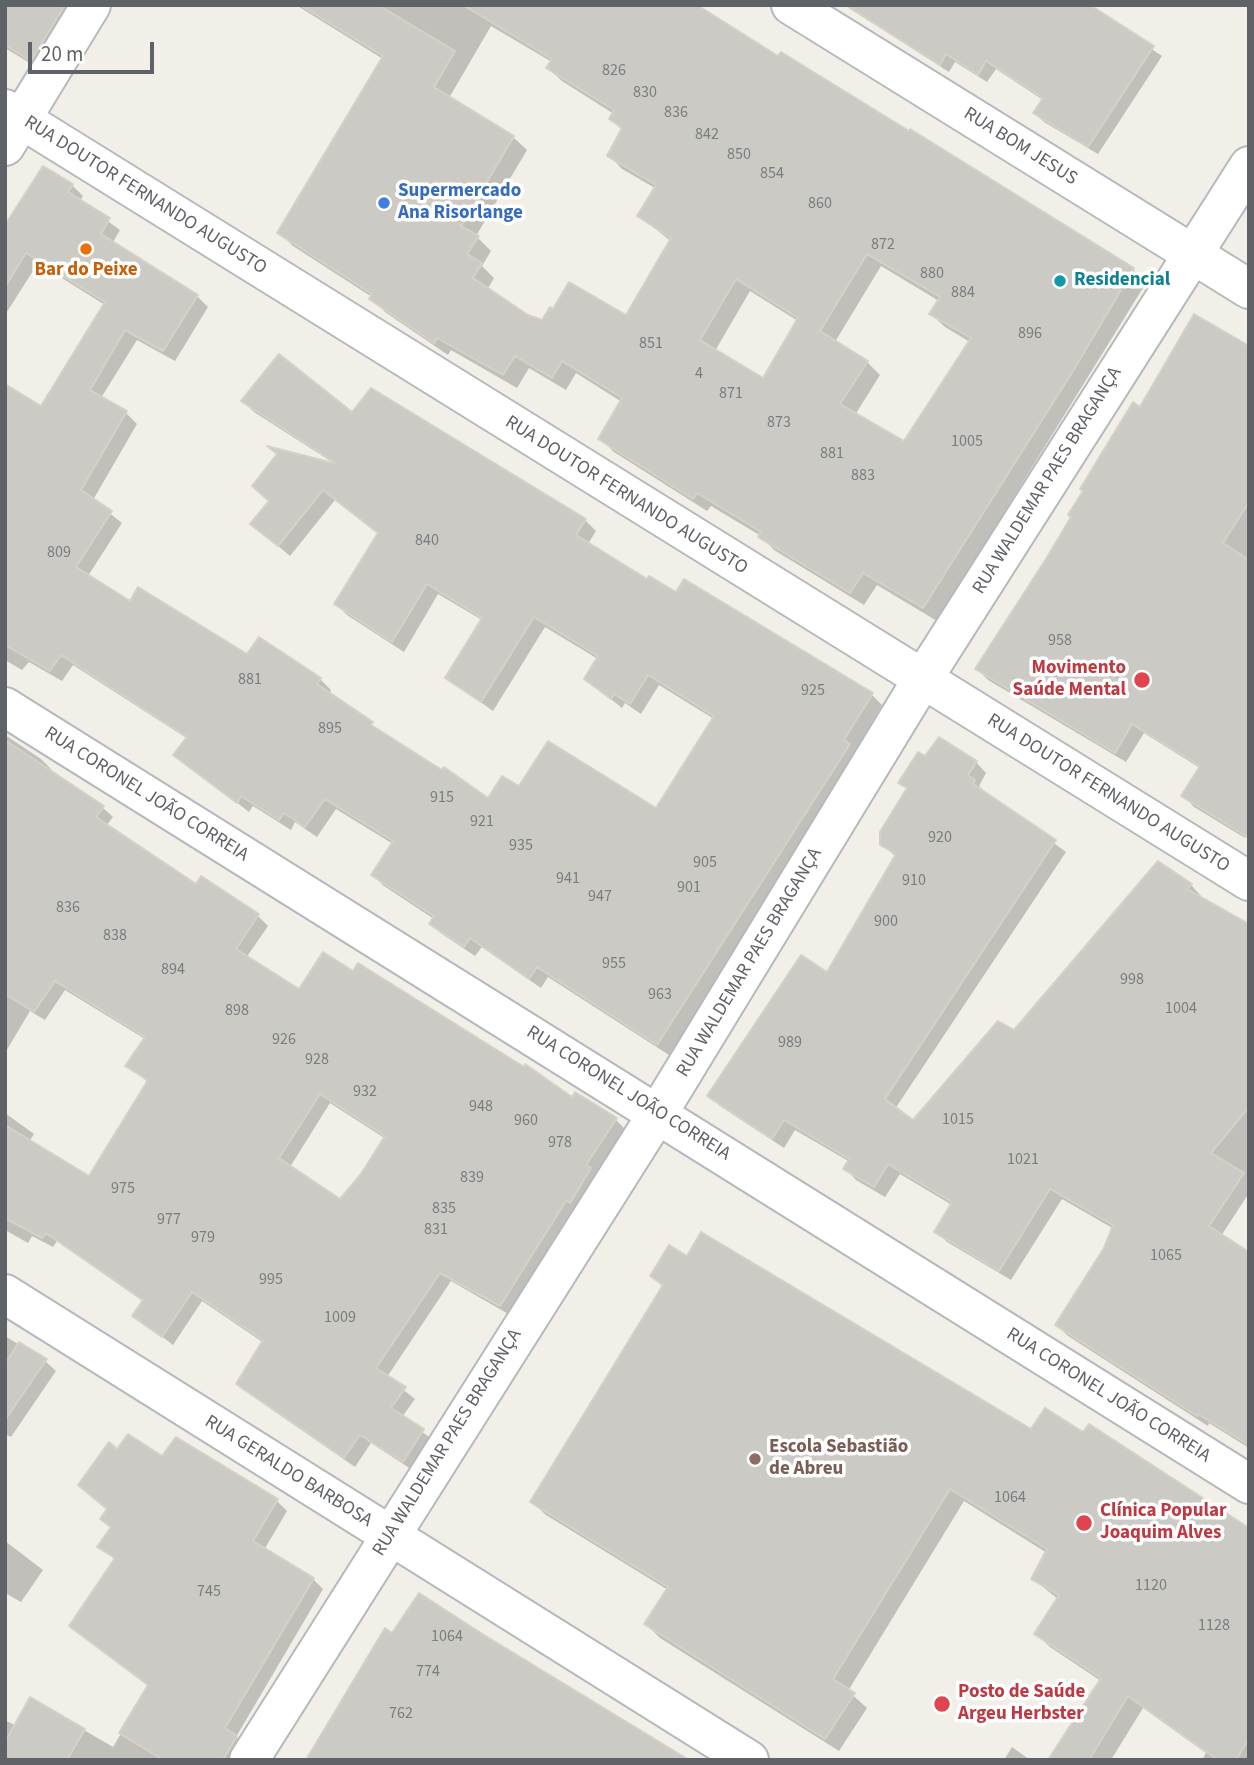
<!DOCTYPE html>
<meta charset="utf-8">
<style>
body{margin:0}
#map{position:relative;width:1254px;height:1765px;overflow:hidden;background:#f1efe8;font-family:"Source Sans 3",sans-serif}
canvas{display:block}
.frame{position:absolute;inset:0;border:7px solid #5f6368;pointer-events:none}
.scale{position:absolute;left:28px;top:42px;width:126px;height:32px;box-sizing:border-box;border:4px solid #5f6368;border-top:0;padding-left:9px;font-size:21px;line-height:24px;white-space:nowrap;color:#5f6368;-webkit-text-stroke:5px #fff;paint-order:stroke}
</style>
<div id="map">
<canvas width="1254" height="1765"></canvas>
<div class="frame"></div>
<div class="scale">20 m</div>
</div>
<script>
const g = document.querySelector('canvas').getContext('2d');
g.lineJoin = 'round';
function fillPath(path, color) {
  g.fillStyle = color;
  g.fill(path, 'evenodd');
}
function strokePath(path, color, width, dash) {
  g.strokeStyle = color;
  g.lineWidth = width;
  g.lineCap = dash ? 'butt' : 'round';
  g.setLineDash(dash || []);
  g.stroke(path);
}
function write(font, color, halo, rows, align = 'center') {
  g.font = font + ' "Source Sans 3",sans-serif';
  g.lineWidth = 7;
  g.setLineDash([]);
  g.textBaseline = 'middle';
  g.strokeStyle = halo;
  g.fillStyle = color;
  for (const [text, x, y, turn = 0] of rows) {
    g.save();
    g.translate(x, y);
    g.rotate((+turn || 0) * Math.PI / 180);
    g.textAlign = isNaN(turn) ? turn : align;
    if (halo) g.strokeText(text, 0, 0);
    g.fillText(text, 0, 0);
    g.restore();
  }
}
const shadow = new Path2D(`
 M5,5H84L43,71L5,48Z
 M296,5H693L1133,269L1146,283L937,621L877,585L864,605L774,550L761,536L711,506L707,511L614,452L601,439L622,402L576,373L566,390L529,368L517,388L451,350L448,355L385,312L372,297L293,246L279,232L383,59ZM491,26L552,62L548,68L562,81L614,114L611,119L623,131L609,155L622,169L655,188L639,216L672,242L627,317L542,322L527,316L487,290L494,278L482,266L491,251L476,236L527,150L513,137L449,98ZM881,266L939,301L931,314L945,327L970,342L905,443L855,415L880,375L867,362L835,342ZM750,291L798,321L764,381L715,351Z
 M844,5H1087L1162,56L1098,154L1044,122L1035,113L1043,100L996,69L987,82L955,62L949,72Z
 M44,168L72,185L83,196L80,201L120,230L112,244L197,296L208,307L175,361L137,340L101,398L126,413L137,424L93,500L122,523L88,576L130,603L247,656L320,679L331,690L329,694L383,735L488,800L520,788L656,810L714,719L659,685L641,714L625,703L622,708L586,679L598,659L545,627L493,711L447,678L482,620L438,594L404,652L347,615L336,604L379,534L335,500L290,556L252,524L271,502L278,455L272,449L335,464L254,412L243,401L352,414L585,520L596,531L588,544L647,581L871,694L882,705L855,751L860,756L669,1055L548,977L541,988L482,947L475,956L442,934L431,924L434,919L384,886L373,875L393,844L336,809L317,837L295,822L291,830L253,806L249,812L176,755L188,739L73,665L62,681L29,662L22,670L5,660V386L42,408L105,305L38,263L5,315V226Z
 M1249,348V832L1245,838L1194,807L1184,796L1200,768L1144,733L1126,762L988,680L977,669L1141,409Z
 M5,735L41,759L51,769L49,771L102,807L113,817L106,826L197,886L202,879L258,916L268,926L246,958L299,991L572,1099L616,1120L626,1130L510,1315L451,1281L387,1377L415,1399L402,1417L433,1440L414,1471L371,1443L355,1467L248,1393L238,1383L264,1343L202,1301L173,1345L135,1316L144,1302L57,1241L53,1247L32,1236L28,1243L5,1230V1113L34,1134L29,1142L89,1178L149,1083L128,1066L145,1039L65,990L45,1020L30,1011L5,1053ZM330,1103L386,1139L363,1175L340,1201L290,1167Z
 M926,758L976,762L986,773L979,786L985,792L1066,852L895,1109L913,1122L1014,1032L1191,885L1201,896L1199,898L1249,928V1193L1221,1236L1249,1254V1448L1209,1423L1208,1426L1068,1336L1057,1325L1105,1248L1114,1229L1062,1199L1011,1280L947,1242L936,1231L952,1205L900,1174L885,1197L856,1180L846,1169L850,1162L795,1130L784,1148L720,1106L709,1096L828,974L896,857L882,844L908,790L900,782Z
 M652,1276L1032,1431L1249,1529V1760H1202L1206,1753L1143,1708L1111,1760H1050L1101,1681L1050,1647L1036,1634L1058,1599L1033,1579L1047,1553L964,1501L848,1691L867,1708L839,1751L660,1638L646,1624L668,1590L546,1515L532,1502L663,1287Z
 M5,1336L45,1361L56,1371L11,1437L5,1434Z
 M118,1451L163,1458L277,1501L287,1511L264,1550L313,1579L323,1589L236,1737L246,1747L239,1760H5V1720L16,1726L31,1699L113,1747L149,1686L71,1626L116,1561L100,1546L112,1529L102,1519L109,1510L80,1485Z
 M5,1541L43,1570L21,1602L5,1593Z
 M1012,1747L1030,1760H1004Z`);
const building = new Path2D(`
 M5,5H65L31,61L5,45Z
 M300,5H378L455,51L434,87L514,136L461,226L479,236L467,254L482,263L473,278L528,315L542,320L550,307L553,309L569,282L626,315L671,238L637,216L656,185L607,156L622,128L609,119L614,110L546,68L552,59L463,5H697L778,56L781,52L909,131L910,129L1134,268L1073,371L923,608L863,573L850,593L758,537L761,532L697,493L693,499L598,439L622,398L562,361L552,378L515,356L503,375L437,338L434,343L369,299L372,294L277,233L383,56ZM867,254L940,297L929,314L971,338L904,441L840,404L868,361L820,331ZM736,279L798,318L763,378L700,340Z
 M846,5H1090L1154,46L1088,147L1033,113L1043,98L986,61L978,75L946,54L940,65Z
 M43,166L73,184L68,192L110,218L101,234L198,295L163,351L125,330L90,390L127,411L81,490L112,511L76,567L130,601L138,587L247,654L259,637L321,678L317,684L373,722L371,725L442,770L444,767L488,798L502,776L519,786L548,741L656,808L714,716L648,675L630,704L614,694L611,699L584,679L598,656L534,617L481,702L445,678L482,618L427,584L392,642L334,604L378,533L323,490L278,546L250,524L269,501L252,486L277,454L267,446L337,464L241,401L279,354L352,412L371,388L586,519L576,535L647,579L649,576L676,592L684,579L873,693L844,740L850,744L657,1045L537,967L529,979L470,938L464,947L429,924L434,916L371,875L393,841L325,799L305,827L284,813L279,820L241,796L237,803L173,755L187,737L61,655L50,671L5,645V384L41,406L105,302L26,253L5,287V225Z
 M1194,314L1249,346V502L1223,543L1249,560V838L1181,796L1200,766L1132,724L1115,753L975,669L1046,559L1071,517L1068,515L1083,491L1080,489L1133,402L1140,407Z
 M939,737L977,761L968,775L975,780L973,784L1056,840L885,1099L913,1120L998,1021L1014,1030L1158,861L1192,884L1187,889L1249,924V1107L1211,1153L1244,1173L1209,1226L1249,1252V1445L1198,1414L1197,1416L1055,1325L1104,1248L1113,1225L1050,1189L999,1271L934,1232L952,1202L888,1164L874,1187L843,1169L849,1159L784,1120L772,1139L707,1096L801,955L827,972L896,854L880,845V832L907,788L898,783L918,752L925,756Z
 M5,740L104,806L96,817L196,884L201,876L259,914L236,949L299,989L323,952L353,971L358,963L524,1067L525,1064L572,1097L575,1092L617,1118L586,1165L591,1168L570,1203L566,1201L500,1306L440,1273L376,1368L406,1387L391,1408L424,1429L403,1462L360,1435L344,1458L236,1384L263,1340L192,1292L162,1337L132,1316L143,1300L46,1233L42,1238L5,1218V1125L89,1176L148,1080L125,1066L145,1037L55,981L34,1012L5,994ZM320,1094L385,1136L361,1174L340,1199L279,1158Z
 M701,1232L1031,1429L1045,1408L1083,1432L1089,1424L1249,1528V1738L1236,1760H1218L1128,1696L1089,1760H1048L1101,1678L1034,1634L1059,1595L1031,1579L1047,1549L950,1489L833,1679L855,1693L825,1739L644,1624L668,1587L530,1502L663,1285L650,1276L669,1245L687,1256Z
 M19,1342L47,1359L5,1420V1364Z
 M128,1434L162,1456L176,1437L278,1499L253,1541L314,1578L225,1728L237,1736L223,1760H163L119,1733L148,1685L69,1626L115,1558L97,1547L111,1527L100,1519L107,1509L78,1485L109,1442L117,1449Z
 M419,1593L484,1635L689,1760H306L385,1628L392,1633Z
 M30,1697L85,1729L67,1760H5V1742Z`);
const street = new Path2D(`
 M791,5L1249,289
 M5,109L1249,881
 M5,707L1249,1484
 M5,1294L749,1760
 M249,1760L658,1113L922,680L1249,166`);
const secondary = new Path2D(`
 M5,146L91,5`);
const markers = [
 [384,203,7,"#3f7fe0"],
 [86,249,7,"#e8710a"],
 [1060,281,7,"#0f9aa8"],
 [1142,680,9,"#e0444e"],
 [755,1459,7,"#8d6e63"],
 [1084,1523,9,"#e0444e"],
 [942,1704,9,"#e0444e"]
];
const numberNames = [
 ["826",614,71],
 ["830",645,93],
 ["836",676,113],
 ["842",707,135],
 ["850",739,155],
 ["854",772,174],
 ["860",820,204],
 ["872",883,245],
 ["880",932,274],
 ["884",963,293],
 ["896",1030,334],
 ["851",651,344],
 ["4",699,374],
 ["871",731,394],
 ["873",779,423],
 ["1005",967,442],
 ["881",832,454],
 ["883",863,476],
 ["840",427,541],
 ["809",59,553],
 ["958",1060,641],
 ["881",250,680],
 ["925",813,691],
 ["895",330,729],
 ["915",442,798],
 ["921",482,822],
 ["920",940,838],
 ["935",521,846],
 ["905",705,863],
 ["941",568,879],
 ["910",914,881],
 ["901",689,888],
 ["947",600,897],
 ["836",68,908],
 ["900",886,922],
 ["838",115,936],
 ["955",614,964],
 ["894",173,970],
 ["998",1132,980],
 ["963",660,995],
 ["1004",1181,1009],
 ["898",237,1011],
 ["926",284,1040],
 ["989",790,1043],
 ["928",317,1060],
 ["932",365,1092],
 ["948",481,1107],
 ["1015",958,1120],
 ["960",526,1121],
 ["978",560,1143],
 ["1021",1023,1160],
 ["839",472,1178],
 ["975",123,1189],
 ["835",444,1209],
 ["977",169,1220],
 ["831",436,1230],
 ["979",203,1238],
 ["1065",1166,1256],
 ["995",271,1280],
 ["1009",340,1318],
 ["1064",1010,1498],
 ["1120",1151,1586],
 ["745",209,1592],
 ["1128",1214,1626],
 ["1064",447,1637],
 ["774",428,1672],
 ["762",401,1714]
];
const streetNames = [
 ["RUA BOM JESUS",1020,147,32],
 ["RUA DOUTOR FERNANDO AUGUSTO",145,196,32],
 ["RUA WALDEMAR PAES BRAGANÇA",1048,481,-58],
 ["RUA DOUTOR FERNANDO AUGUSTO",626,496,32],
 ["RUA DOUTOR FERNANDO AUGUSTO",1108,794,32],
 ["RUA CORONEL JOÃO CORREIA",146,795,32],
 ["RUA WALDEMAR PAES BRAGANÇA",750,963,-59],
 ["RUA CORONEL JOÃO CORREIA",628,1094,32],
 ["RUA CORONEL JOÃO CORREIA",1108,1396,32],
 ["RUA WALDEMAR PAES BRAGANÇA",448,1443,-58],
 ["RUA GERALDO BARBOSA",288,1472,32]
];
const shopNames = [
 ["Supermercado",398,192],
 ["Ana Risorlange",398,214]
];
const foodNames = [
 ["Bar do Peixe",86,271]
];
const cultureNames = [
 ["Residencial",1074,281]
];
const healthNames = [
 ["Movimento",1126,669,"right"],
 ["Saúde Mental",1126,691,"right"],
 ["Clínica Popular",1100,1512],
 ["Joaquim Alves",1100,1534],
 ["Posto de Saúde",958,1693],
 ["Argeu Herbster",958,1715]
];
const educationNames = [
 ["Escola Sebastião",769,1448],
 ["de Abreu",769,1470]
];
fillPath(shadow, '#0003');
fillPath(building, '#cccac5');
strokePath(building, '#d6d1c6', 2);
strokePath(street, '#b5b8bc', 42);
strokePath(secondary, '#b6babf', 42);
strokePath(street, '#fff', 38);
strokePath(secondary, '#fff', 38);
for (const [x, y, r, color] of markers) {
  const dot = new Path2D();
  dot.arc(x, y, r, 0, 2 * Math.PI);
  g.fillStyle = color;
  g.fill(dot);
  strokePath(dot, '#fff', 2.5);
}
write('16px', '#7a7d7f', null, numberNames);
write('19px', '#5f6368', '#fff', streetNames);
write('bold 19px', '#366cbe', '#fff', shopNames, 'left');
write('bold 19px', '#c56008', '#fff', foodNames);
write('bold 19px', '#0d838f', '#fff', cultureNames, 'left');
write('bold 19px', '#be3a42', '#fff', healthNames, 'left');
write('bold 19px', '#785e54', '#fff', educationNames, 'left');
</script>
